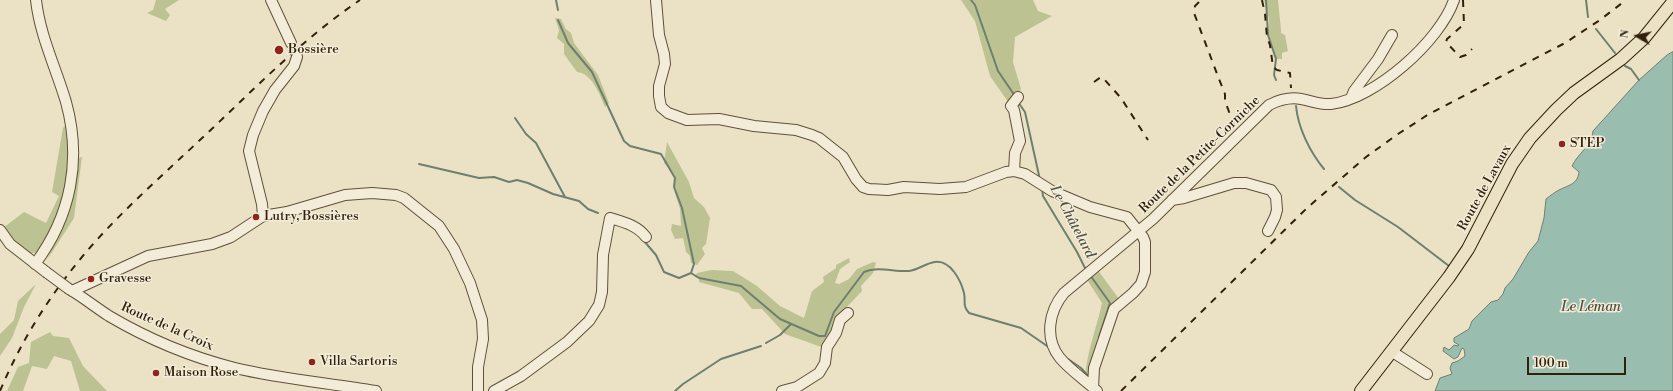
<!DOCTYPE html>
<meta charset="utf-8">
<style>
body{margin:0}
#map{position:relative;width:1673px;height:391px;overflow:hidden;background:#ebe2c5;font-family:"Libre Bodoni",serif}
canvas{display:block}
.north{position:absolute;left:1617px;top:16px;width:40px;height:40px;-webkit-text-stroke:3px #f2ecd9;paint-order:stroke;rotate:279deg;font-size:11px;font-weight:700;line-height:16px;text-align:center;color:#31200a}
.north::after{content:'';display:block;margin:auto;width:14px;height:18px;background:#31200a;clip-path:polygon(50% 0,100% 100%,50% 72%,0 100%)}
.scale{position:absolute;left:1527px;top:357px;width:99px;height:18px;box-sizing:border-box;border:2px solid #31200a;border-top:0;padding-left:5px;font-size:12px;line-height:14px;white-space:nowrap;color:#31200a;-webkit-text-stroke:3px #f2ecd9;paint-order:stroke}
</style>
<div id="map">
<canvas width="1673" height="391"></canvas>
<div class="north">N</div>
<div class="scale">100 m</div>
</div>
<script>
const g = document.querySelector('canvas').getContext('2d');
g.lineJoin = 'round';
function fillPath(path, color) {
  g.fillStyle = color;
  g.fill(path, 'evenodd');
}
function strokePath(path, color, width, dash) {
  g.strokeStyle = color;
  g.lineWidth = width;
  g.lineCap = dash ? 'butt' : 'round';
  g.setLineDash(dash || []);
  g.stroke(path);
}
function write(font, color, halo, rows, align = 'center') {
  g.font = font + ' "Libre Bodoni",serif';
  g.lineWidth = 3;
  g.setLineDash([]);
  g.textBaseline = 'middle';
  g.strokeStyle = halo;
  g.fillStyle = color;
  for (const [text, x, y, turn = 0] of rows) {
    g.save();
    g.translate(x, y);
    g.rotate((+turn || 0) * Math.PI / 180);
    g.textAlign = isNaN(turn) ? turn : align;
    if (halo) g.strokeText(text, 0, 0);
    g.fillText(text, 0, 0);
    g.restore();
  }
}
const green = new Path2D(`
 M156,0H179L165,9L170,15L166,21L147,13L153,10Z
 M961,0H1033L1038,11L1052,16L1015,37L1013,62L1021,89L1011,106L990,76L975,21Z
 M1264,0H1278L1281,30V33L1285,35L1288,51L1282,53V59H1276L1269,35V19Z
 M555,18L561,19L566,29L571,33L574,43L598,75L609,103L605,107C600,95 592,73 577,72L564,54V44L557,38L559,30Z
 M67,124L69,169L59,216L38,252L28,254L10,237L3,228L24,212L46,223L59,196L52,192L63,128Z
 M667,142L689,182L694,198L704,207L710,218L706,244L702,248L705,254L697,265L691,263L690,256L686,252L683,238L675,239L671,230L672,224L681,226L680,209L675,193L674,174L664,163Z
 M82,157L74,218L47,260C66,222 75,201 78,158Z
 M849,258L850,262L840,269L835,283L839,284L849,279L857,269L873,262L876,263L873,273L861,286L862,291L844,310L824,348L785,334L762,309H752L739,293L699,282V279L695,277L697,273L711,270L733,271L757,286L780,306L804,318L812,291L824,282L823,277L836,268V265Z
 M1097,269L1122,303L1114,309L1094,382L1085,377C1087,351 1097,327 1102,303L1086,278Z
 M36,284L24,307L12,338L0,356V334L14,320L18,301Z
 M50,332L53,336L69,338L83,366L107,391H80L71,361L54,356L47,369L32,366L23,391H7L18,367L29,363L31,342Z`);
const water = new Path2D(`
 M1673,52V391H1435L1440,378L1452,374L1450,368L1452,363L1458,361L1465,356L1464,349L1462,348L1458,357L1454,359L1443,351L1444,347L1449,350L1454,345L1458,346L1459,345L1454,342V338L1469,329L1472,321L1491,302L1498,300L1503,294L1505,288L1513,279L1529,252L1538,241L1544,218L1546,199C1550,196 1555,192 1559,190C1569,185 1578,184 1579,172L1572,166C1578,153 1592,146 1593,131L1639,80L1667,55Z`);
const stream = new Path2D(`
 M556,0L558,10
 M971,0L975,5L998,71L1015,96
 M1266,0L1268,35L1276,59L1274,75L1276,80
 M1586,0L1588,17
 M558,20L568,43L592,72L624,141L630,146L661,154L675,178L674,187L682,208L694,264L691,273
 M1596,29L1615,53
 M1625,66L1631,69L1639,80
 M1018,102L1025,112L1040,180
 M1296,106C1298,128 1310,152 1324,169
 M515,118L526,134L536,143L565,197
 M419,164L479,178L494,177L509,182L517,180L528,183L553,194L579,201L588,209L598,213
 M1339,187L1355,200L1398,227L1449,266
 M1042,188L1043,196L1077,252L1086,270
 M644,241L656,255L664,272L679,278L691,273
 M691,273L699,278L741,286L780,319L819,336H825L834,312L864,272C878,266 894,272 909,271C918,270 926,263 935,262C951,260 961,281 964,293C966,302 962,305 969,313L1021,328L1050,348
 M1090,275L1110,303L1099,337
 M766,343L780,335L791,324
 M1068,359L1081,368L1090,378
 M675,391L683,384L721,359L761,346`);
const minorTunnel = new Path2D(`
 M291,43L297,57`);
const minor = new Path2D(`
 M271,0L291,43
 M656,0L659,35L664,54L665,64L659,86V96L661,107L668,113L687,120L719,119L754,126L796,130L812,135L819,138L843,157L856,179L863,187L869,189L888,190L904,187L940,189L966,187L1006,172L1014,171L1025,174L1052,191L1090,207L1127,217L1143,237L1145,242V272L1141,284L1133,293L1114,309L1094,368L1093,388
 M1351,98L1354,91L1378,59L1392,35
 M1014,171L1015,153L1020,141L1014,110L1011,106L1018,97
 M1172,200L1184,198L1234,183H1246L1271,190L1276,197L1277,210L1275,217L1268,231
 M263,216L262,204L249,151L253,135L263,111L275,90L294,66L297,57
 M0,230L10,244L46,272
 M35,264C71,216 82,160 66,102C56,68 40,36 36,0
 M69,289C83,297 95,307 109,316C148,339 191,357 235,368C281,379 329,383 376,391
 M72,291L148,256L212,244L231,237L263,216L287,212L345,195L372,193L396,195L404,198L439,226L454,249L470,283L482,320L483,339L478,367V391
 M1391,351L1427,374
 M494,391L521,376L567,342L589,321L599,305L602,292L603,255L610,218C623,222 637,225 646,237
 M782,391L797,387L819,373L825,363L827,347L836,333L840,320L848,313
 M1097,391C1085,380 1070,370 1060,358C1044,338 1049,311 1064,293L1153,219L1269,105C1279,100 1290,97 1301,99C1312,101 1321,105 1331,104C1375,99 1440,41 1454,0`);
const major = new Path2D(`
 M1361,391L1449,277L1468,249L1512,164L1530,138L1556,110L1574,93L1621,59L1644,38L1673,2`);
const rail = new Path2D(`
 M1262,0L1265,14L1267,37L1270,45L1273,67L1277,70L1290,73L1291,88
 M1463,0L1464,24L1447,39L1446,42L1460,57L1466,55L1472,49
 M1199,2L1195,6L1194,13L1219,79L1225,94V101L1235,128
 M1094,82L1101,77L1104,79L1121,98L1148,140
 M0,391C23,336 55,287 94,243C132,201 175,164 216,125C262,81 307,36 360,0
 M1121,391L1307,208L1366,157L1398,134L1429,114L1565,43L1600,20L1626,0`);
const minorBridge = new Path2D(`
 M46,272L69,289`);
const markers = [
 [279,50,5,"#8f2418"],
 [1562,144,4,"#8f2418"],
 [256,217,4,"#8f2418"],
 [91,279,4,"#8f2418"],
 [312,362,4,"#8f2418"],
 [156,373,4,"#8f2418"]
];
const poiNames = [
 ["Bossière",288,50],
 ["STEP",1570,144],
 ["Lutry, Bossières",264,217],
 ["Gravesse",99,279],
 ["Villa Sartoris",320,362],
 ["Maison Rose",164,373]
];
const streetNames = [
 ["Route de la Petite-Corniche",1200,155,-44],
 ["Route de Lavaux",1485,188,-61],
 ["Route de la Croix",167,327,24]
];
const waterNames = [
 ["Le Châtelard",1072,222,62],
 ["Le Léman",1591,308]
];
fillPath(green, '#bcc292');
fillPath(water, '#99beb0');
strokePath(water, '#6f7f6e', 1);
strokePath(stream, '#6f7f6e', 2);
strokePath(minorTunnel, '#c6bba0', 10, [10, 5]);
strokePath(minor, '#605039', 12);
strokePath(major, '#31200a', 14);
strokePath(minor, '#f2ecd9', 10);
strokePath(major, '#ebe2c5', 12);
strokePath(rail, '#31200a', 2, [7, 7]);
strokePath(minorBridge, '#605039', 12, []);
strokePath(minorBridge, '#f2ecd9', 10);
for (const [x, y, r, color] of markers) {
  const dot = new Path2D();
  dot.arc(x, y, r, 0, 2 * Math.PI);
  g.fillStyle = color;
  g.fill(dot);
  strokePath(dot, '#f2ecd9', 1.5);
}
write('13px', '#31200a', '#f2ecd9', poiNames, 'left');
write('13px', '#31200a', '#f2ecd9', streetNames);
write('italic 14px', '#504f3c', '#f2ecd9', waterNames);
</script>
